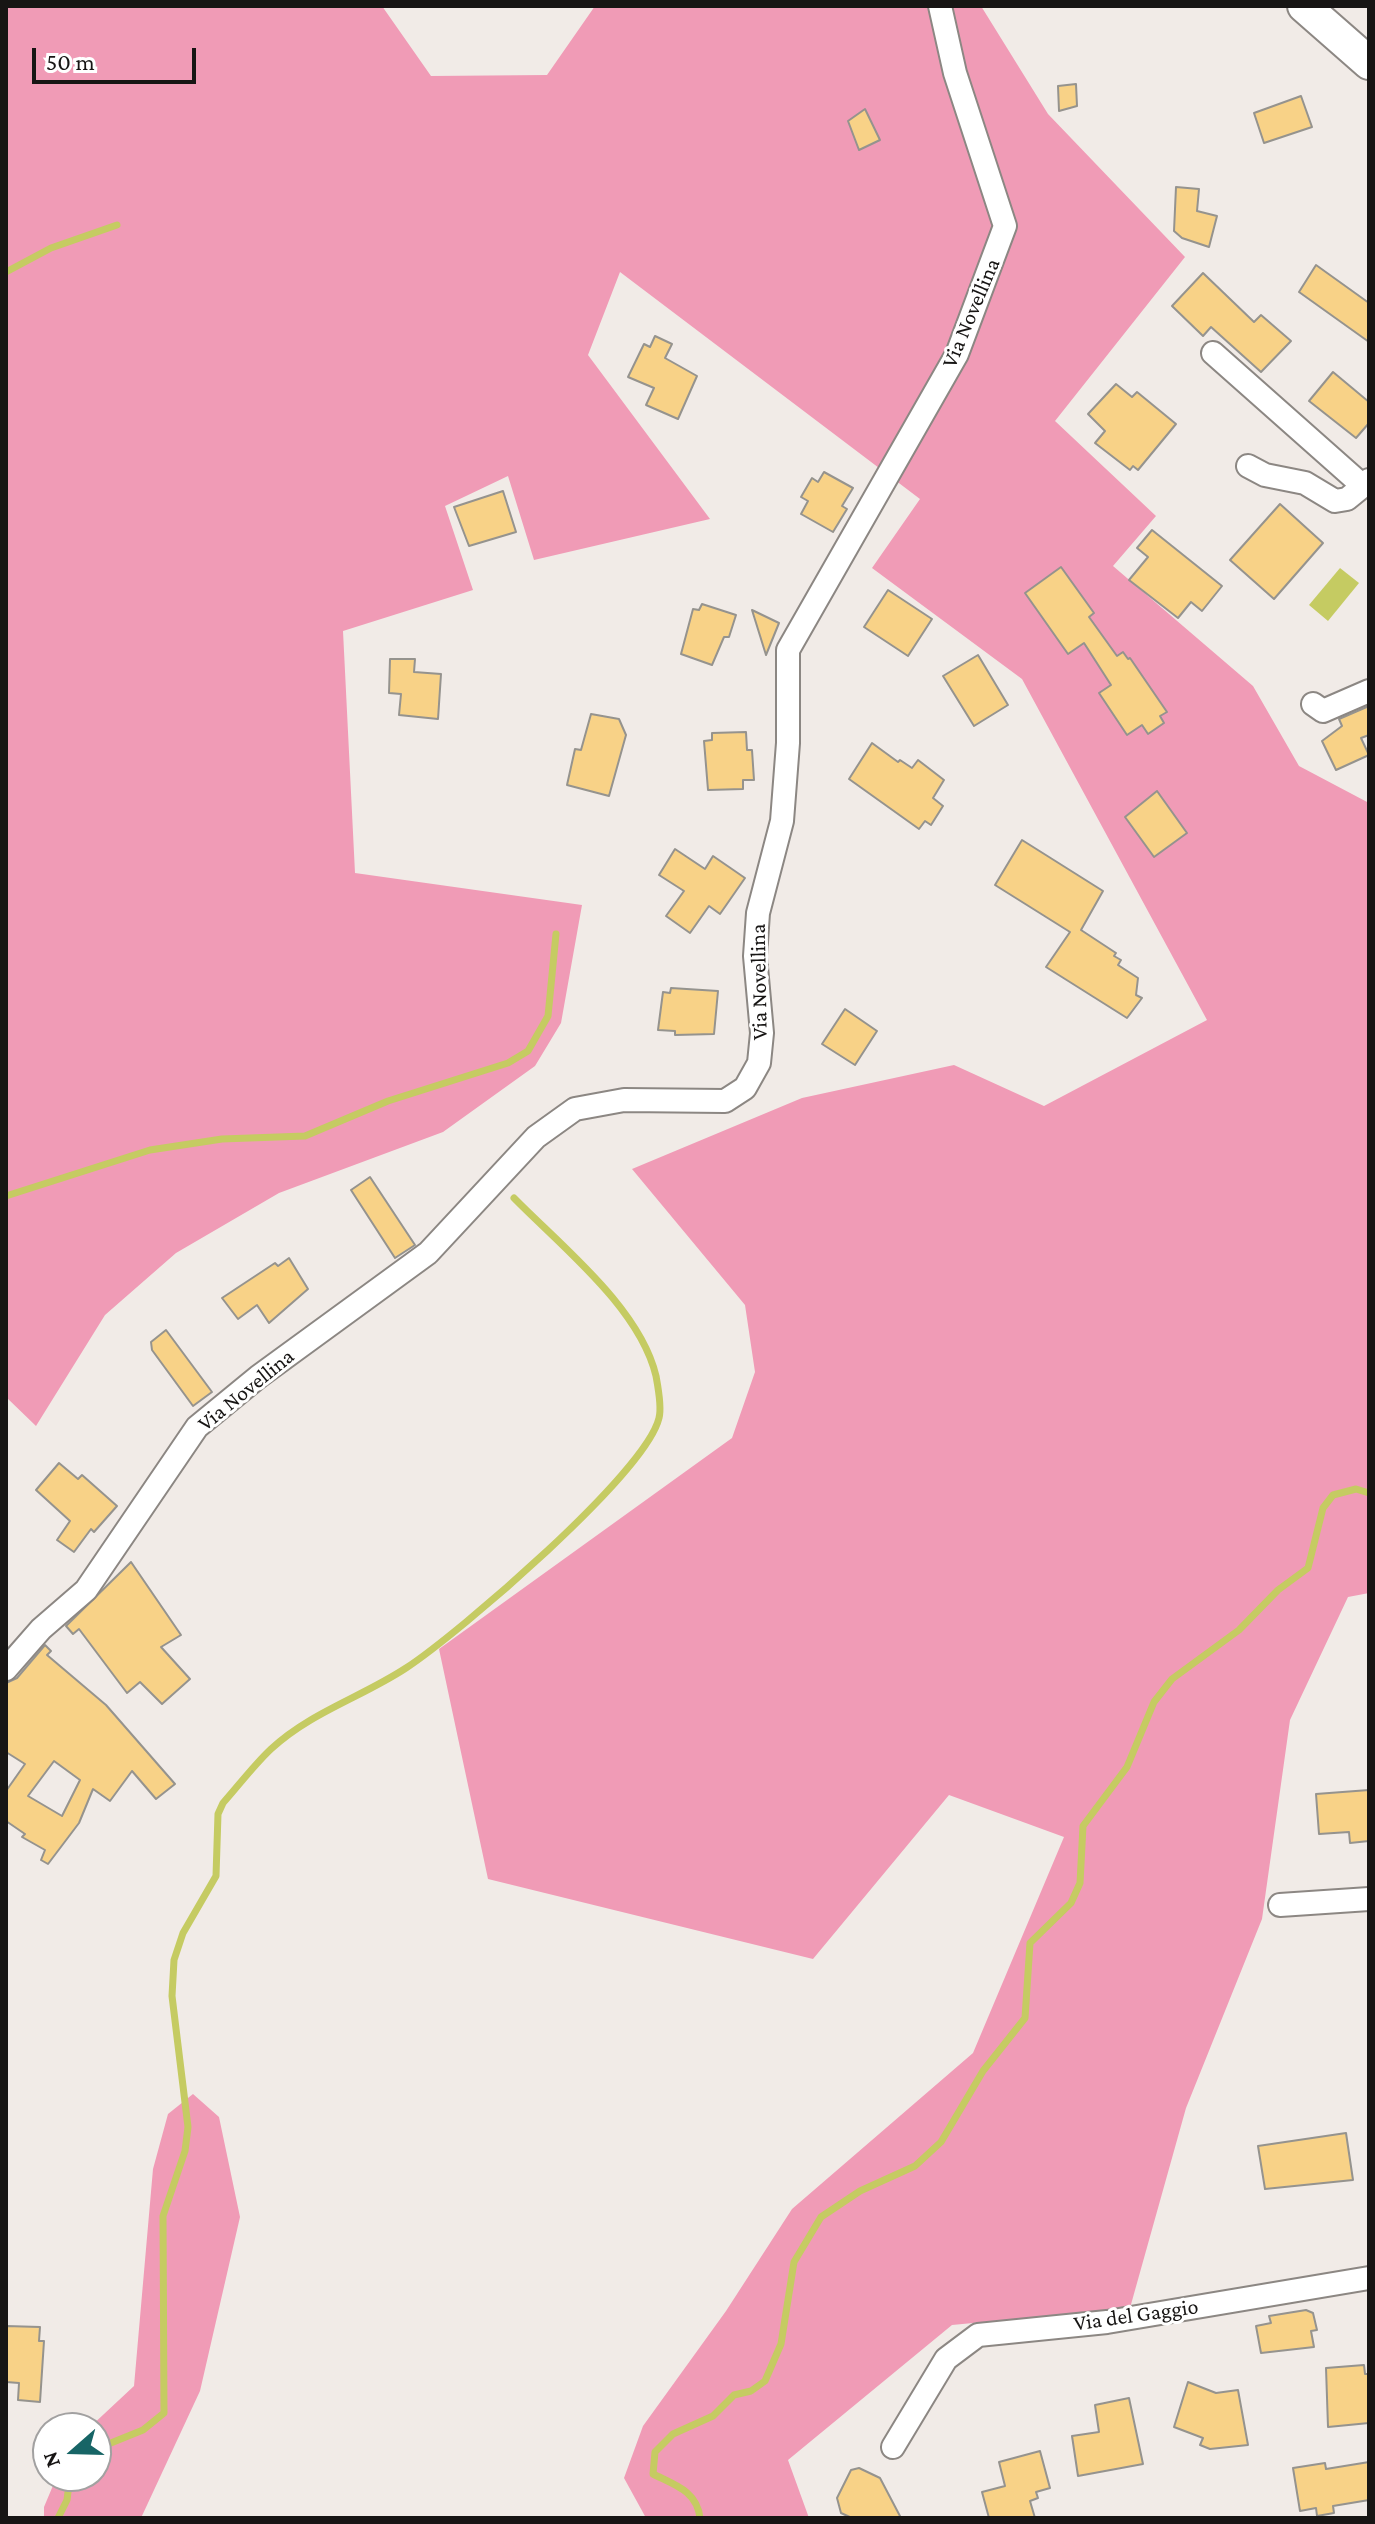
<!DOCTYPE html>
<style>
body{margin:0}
#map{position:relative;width:1375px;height:2524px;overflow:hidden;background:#f1ebe7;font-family:"Crimson Pro",serif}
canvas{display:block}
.frame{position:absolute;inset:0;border:8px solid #171514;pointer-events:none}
.north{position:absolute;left:32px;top:2412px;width:80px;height:80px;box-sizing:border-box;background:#fff;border:2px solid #a2a1a1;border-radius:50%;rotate:250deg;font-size:22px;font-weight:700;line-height:32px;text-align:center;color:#171514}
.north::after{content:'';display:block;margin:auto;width:28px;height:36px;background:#176566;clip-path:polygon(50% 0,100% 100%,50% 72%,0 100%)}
.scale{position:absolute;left:32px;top:48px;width:164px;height:36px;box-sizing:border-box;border:4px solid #171514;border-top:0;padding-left:10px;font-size:24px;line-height:28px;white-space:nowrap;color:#171514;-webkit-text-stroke:6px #fff;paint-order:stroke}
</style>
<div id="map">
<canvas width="1375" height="2524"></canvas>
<div class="frame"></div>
<div class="north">N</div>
<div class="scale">50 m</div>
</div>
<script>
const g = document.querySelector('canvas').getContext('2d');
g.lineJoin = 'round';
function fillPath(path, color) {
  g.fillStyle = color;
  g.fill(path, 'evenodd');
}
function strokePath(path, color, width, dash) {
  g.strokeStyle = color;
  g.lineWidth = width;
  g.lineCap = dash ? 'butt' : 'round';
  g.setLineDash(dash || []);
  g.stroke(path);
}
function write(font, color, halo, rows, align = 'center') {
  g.font = font + ' "Crimson Pro",serif';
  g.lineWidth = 6;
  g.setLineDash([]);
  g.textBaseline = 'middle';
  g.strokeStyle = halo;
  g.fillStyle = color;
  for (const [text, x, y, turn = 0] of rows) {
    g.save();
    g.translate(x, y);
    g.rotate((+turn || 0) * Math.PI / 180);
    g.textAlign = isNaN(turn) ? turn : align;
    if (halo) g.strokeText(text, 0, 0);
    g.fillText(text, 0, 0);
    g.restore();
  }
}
const green = new Path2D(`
 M6,6H382L431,76L547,75L595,6H981L1048,114L1185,257L1055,421L1156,516L1113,566L1253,686L1299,766L1369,803V1593L1348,1597L1290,1720L1262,1919L1186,2108L1130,2308L952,2325L788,2460L809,2518H646L624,2478L643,2426L726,2311L792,2209L973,2053L1064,1837L949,1795L813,1959L488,1879L439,1649L732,1438L755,1372L745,1305L632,1169L802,1098L954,1065L1044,1106L1207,1020L1022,679L872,568L920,499L620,272L588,355L710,519L534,560L508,476L445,506L473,590L343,631L355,873L582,905L561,1023L535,1066L443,1132L279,1193L176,1253L105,1315L36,1426L6,1397Z
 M193,2094L219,2117L240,2217L200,2391L141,2518H44V2507L57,2476H96V2428H89L134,2386L153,2169L168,2114Z`);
const water = new Path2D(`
 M1340,568L1359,583L1328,621L1309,605Z`);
const stream = new Path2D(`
 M6,272L51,248L117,225
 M6,1196L150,1150L222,1139L305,1136L388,1101L508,1063L528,1051L548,1016L556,934
 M96,2449L143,2430L164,2413L163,2216L185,2151L188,2127L172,1996L174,1960L183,1933L216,1876L218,1814L223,1803C239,1785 254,1765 271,1749C311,1712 362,1697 406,1668C458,1634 646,1473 659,1418C662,1407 658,1387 656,1376C640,1308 561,1246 514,1198
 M58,2518L67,2500L70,2476
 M700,2518C697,2491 675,2485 653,2474L655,2452L673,2434L713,2416L734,2395L751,2391L765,2381L781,2344L794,2262L821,2217L860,2191L915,2166L941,2142L983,2071L1025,2018L1030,1943L1071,1903L1080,1883L1083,1826L1127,1767L1154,1702L1172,1679L1239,1630L1278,1590L1308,1568L1323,1508L1333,1495L1356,1489L1369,1493`);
const building = new Path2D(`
 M1076,84L1077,106L1059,111L1058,86Z
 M1301,96L1312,127L1264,143L1254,113Z
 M865,109L880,140L859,150L848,121Z
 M1176,187L1199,189L1197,211L1217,216L1209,247L1182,238L1174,231Z
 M1316,265L1369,303V342L1299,292Z
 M1203,273L1254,322L1261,315L1291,341L1261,372L1211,327L1203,336L1172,306Z
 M655,336L672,344L665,358L697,376L678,419L646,405L654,388L628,377L644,344L650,347Z
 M1333,372L1369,402V423L1356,438L1309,401Z
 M1116,384L1132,397L1137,392L1176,424L1138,470L1133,466L1130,470L1095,443L1105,431L1088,414Z
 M824,472L853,488L842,506L847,509L833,532L801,514L808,501L801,497L812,478L818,482Z
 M503,491L516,532L469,546L454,507Z
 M1280,504L1323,543L1274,599L1230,560Z
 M1152,530L1222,586L1202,611L1191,602L1178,618L1129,580L1148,557L1137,548Z
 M1061,567L1094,613L1089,617L1117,656L1123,652L1128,659L1130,658L1167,712L1160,716L1164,723L1148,734L1142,725L1127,735L1099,693L1111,685L1084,643L1068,654L1025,593Z
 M888,590L932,619L908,656L864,627Z
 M702,604L736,615L729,637H724L712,665L681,654L693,609L699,610Z
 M752,610L779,623L766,655Z
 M978,655L1008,705L974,726L943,676Z
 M390,659H415L414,672L441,674L438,719L399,715L401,694L389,693Z
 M1369,706V735L1361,738L1369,755L1336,770L1322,741L1342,726L1339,719Z
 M591,714L619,719L626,735L609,796L567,785L575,749L581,750Z
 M746,732L747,750H752L754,780H743V789L708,790L704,741L712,740V733Z
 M872,743L898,762L900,760L912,768L918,760L944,780L933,798L943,806L931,825L925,821L919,829L849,779Z
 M1157,791L1187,833L1154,857L1125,817Z
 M1022,840L1103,891L1081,930L1116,953L1114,956L1121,960L1118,965L1138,978L1136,995L1142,998L1127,1018L1046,967L1070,932L995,885Z
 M675,849L705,869L713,856L745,878L720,914L709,906L690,933L666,916L684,891L659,875Z
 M671,988L718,991L714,1034L675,1035V1031L658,1030L663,992L670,993Z
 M845,1009L877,1031L855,1065L822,1044Z
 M370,1177L415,1245L395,1258L351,1190Z
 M289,1258L308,1289L269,1323L257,1305L238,1319L222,1298L275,1263L278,1266Z
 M166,1330L212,1392L193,1406L152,1350L151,1342Z
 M59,1463L78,1479L82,1475L117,1506L94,1532L91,1529L74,1552L57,1540L70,1521L36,1490Z
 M131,1562L181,1635L161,1647L190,1679L162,1704L140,1682L127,1693L79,1629L73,1634L66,1626Z
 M45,1645L51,1651L47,1655L106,1705L175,1784L156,1799L132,1771L110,1801L93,1789L79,1823L48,1864L41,1860L45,1850L22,1837L25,1834L6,1821V1791L25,1764L6,1752V1683L17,1678ZM54,1761L80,1780L62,1816L28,1796Z
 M1369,1790V1841L1350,1843L1349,1832L1319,1834L1316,1794Z
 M1346,2133L1353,2180L1265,2189L1258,2146Z
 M1306,2310L1313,2313L1317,2330L1311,2331L1314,2347L1261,2353L1256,2326L1271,2323L1269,2316Z
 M6,2326L40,2327L39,2341H44L40,2402L18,2400L19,2383L6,2382Z
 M1364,2365L1365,2374H1369V2423L1328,2427L1326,2368Z
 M1188,2382L1216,2393L1238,2390L1248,2445L1210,2449L1200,2445L1203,2438L1174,2427Z
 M1129,2398L1143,2464L1078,2476L1072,2436L1099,2432L1095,2405Z
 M1040,2451L1050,2488L1036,2492L1038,2498L1030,2501L1035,2518H989L982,2492L1005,2486L999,2462Z
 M1369,2462V2500L1333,2506L1334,2513L1317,2516L1316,2508L1300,2511L1293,2468L1325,2463L1326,2469Z
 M859,2468L880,2478L901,2518H852L841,2513L837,2498L851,2470Z`);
const minor = new Path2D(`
 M1213,353L1363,486L1369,480
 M1248,466L1265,475L1305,483L1335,501L1347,499L1363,486
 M1313,704L1323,711L1369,691
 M6,1669L41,1629L86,1590L197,1427L258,1377L428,1253L536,1137L575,1109L624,1100L725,1101L745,1088L759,1063L762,1033L755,956L758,913L782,821L788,743V650L957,354L1005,226L955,73L940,6
 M1280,1905L1369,1899
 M893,2447L946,2359L978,2335L1107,2322L1369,2278`);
const secondary = new Path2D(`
 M1304,6L1369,63`);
const streetNames = [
 ["Via Novellina",971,313,-67],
 ["Via Novellina",759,982,-91],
 ["Via Novellina",246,1390,-39],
 ["Via del Gaggio",1136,2315,-8]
];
fillPath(green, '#f09bb6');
fillPath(water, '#c5cb62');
strokePath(stream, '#c5cb62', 7);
fillPath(building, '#f8d287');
strokePath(building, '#95938e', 2);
strokePath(minor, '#8c8783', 26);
strokePath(secondary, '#8c8783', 36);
strokePath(minor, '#fff', 22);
strokePath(secondary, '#fff', 32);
write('22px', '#171514', '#fff', streetNames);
</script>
